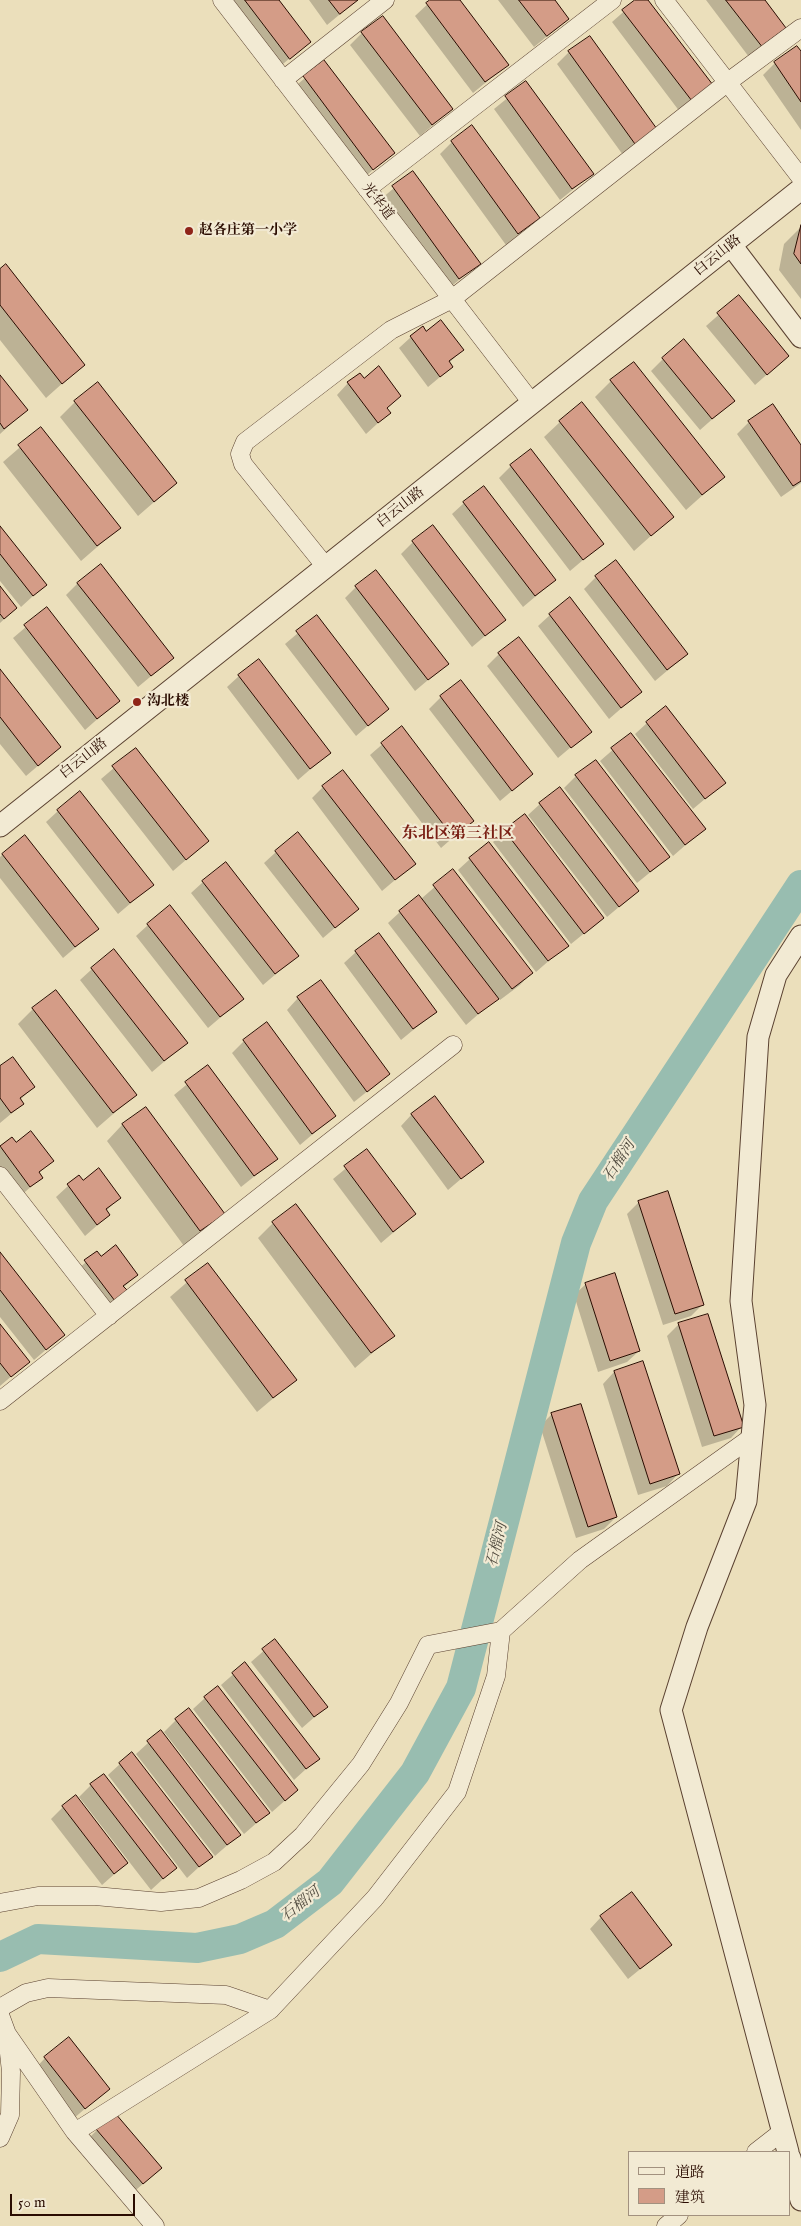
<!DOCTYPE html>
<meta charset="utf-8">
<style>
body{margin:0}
#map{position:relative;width:801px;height:2226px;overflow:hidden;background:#ebdfbb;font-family:"IM FELL English","Noto Serif SC",serif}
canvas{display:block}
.legend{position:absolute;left:628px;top:2151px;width:162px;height:65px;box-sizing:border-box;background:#f2ead3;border:1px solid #a2917f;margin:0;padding:6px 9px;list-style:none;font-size:15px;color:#2a0c01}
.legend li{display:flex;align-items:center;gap:10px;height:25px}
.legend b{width:25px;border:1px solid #a2917f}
.scale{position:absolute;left:10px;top:2194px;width:125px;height:22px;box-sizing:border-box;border:2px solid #2a0c01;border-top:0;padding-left:6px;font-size:15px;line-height:18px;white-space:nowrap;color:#2a0c01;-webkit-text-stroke:4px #f2ead3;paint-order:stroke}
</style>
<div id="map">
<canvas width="801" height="2226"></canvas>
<ul class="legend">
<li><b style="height:6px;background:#f2ead3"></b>道路</li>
<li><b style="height:14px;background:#d49c87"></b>建筑</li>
</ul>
<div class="scale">50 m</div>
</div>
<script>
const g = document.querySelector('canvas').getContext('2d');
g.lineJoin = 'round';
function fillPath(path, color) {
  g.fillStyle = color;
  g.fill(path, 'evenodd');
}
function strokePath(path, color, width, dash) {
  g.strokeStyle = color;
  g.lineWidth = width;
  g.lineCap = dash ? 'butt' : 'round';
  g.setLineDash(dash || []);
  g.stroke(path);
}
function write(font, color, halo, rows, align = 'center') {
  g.font = font + ' "IM FELL English","Noto Serif SC",serif';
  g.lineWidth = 4.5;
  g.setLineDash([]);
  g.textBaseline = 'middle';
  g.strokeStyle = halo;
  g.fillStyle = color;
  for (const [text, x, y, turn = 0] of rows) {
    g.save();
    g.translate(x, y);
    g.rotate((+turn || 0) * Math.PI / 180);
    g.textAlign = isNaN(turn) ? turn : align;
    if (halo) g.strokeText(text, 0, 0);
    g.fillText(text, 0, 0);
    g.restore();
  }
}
const shadow = new Path2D(`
 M225,0H277L309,42L277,69Z
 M309,0H357L327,25Z
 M432,0H458L507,65L473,93L415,16Z
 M498,0H553L568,19L534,47Z
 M637,0H647L712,85L680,112L612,22Z
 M706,0H763L784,28L749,57Z
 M362,33L452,109L420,136L350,45Z
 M797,48L801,53V130L763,75L775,63Z
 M569,52L655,129L623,155L557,64Z
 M324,62L393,153L361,180L292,89Z
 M526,83L592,174L560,200L494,109Z
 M452,142L538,218L506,245L440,154Z
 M413,172L479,263L447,290L381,199Z
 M801,227V299L779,270L784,244Z
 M0,270L83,365L46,398L0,340Z
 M739,297L788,356L755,385L706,326Z
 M426,333L462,350L449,363L452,367L428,387L399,348L411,337Z
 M663,359L733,401L700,430L651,371Z
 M0,377L26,410L0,434Z
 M364,380L400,396L386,409L389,413L366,434L337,395L348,383Z
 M611,381L723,477L686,510L595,397Z
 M75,402L176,483L138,516L60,417Z
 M560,422L672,517L634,551L544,437Z
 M749,422L801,448V483L781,497L737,434Z
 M41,429L119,528L81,561L3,462Z
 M511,466L602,544L570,571L499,478Z
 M464,503L555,580L523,607L452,514Z
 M0,528L45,585L21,607L0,581Z
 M413,542L504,620L472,647L401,554Z
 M596,577L687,654L655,681L584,589Z
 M78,583L173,658L138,687L66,595Z
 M356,587L447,664L415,691L345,598Z
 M0,588L16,608L0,623Z
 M47,609L119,700L85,730L13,638Z
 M550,615L640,692L609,719L538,626Z
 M317,617L387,709L356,736L285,644Z
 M499,654L590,731L558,758L487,666Z
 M0,671L60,747L26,776L0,744Z
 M239,676L329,753L298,780L227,687Z
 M441,697L532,774L500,801L429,709Z
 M647,723L724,783L693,809L635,734Z
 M401,728L472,821L441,848L370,755Z
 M631,734L704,829L673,856L600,761Z
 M135,750L208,841L173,871L101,779Z
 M576,776L669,857L637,883L564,788Z
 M323,787L414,864L382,891L312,798Z
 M540,804L638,891L607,917L528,815Z
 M58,811L152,885L118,914L46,822Z
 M505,831L603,918L571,944L493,842Z
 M276,852L357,909L323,938L264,863Z
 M3,854L97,929L63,958L0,878V857Z
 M470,859L567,945L536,972L458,870Z
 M453,871L531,973L520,985L500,1000L498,997L466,1025L388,923L400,912L421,899Z
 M203,882L297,956L263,985L191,893Z
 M148,925L242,999L208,1028L136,936Z
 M356,952L435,1012L401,1040L344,963Z
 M92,969L186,1043L152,1072L80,980Z
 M298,998L389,1074L354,1102L287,1010Z
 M33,1009L135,1095L97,1128L18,1024Z
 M244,1041L334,1116L300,1145L232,1053Z
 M208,1067L276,1159L241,1187L174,1095Z
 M0,1068L33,1087L20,1100L23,1104L0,1123Z
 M146,1108L223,1213L207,1229L184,1246L107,1141L122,1125Z
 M412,1114L482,1161L448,1190L401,1126Z
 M12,1139L16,1144L52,1161L38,1174L41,1178L18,1198L0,1174V1148Z
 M367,1151L415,1214L381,1243L333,1179Z
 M79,1176L83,1182L119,1198L106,1211L109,1215L85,1236L56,1197Z
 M639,1202L703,1304L691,1316L663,1325L627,1214Z
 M273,1223L393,1335L355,1368L258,1238Z
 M97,1253L100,1258L137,1275L123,1288L126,1291L102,1312L73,1273Z
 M0,1254L63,1335L34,1360L0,1317Z
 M208,1264L295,1380L257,1412L170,1297Z
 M586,1284L639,1351L627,1362L598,1372L574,1295Z
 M679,1324L742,1426L731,1438L702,1447L667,1336Z
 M0,1326L28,1362L0,1386Z
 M614,1372L678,1474L667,1486L638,1495L603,1384Z
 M552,1414L616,1517L604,1529L576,1538L540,1426Z
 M275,1641L326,1707L302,1728L251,1662Z
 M245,1664L318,1758L294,1780L221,1685Z
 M205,1698L297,1790L272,1812L193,1709Z
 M176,1720L268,1813L244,1834L164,1732Z
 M160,1732L239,1835L215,1856L136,1754Z
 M120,1764L211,1856L187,1878L108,1775Z
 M91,1785L175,1868L151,1890L79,1797Z
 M63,1807L127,1863L102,1885L51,1819Z
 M601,1917L670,1945L628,1979L590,1929Z
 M45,2058L108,2089L73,2119L34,2070Z
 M97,2130L149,2179L131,2194L85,2142Z`);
const river = new Path2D(`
 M0,1957L38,1939L197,1948L240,1939L275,1924L330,1882L415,1773L461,1688L576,1243L593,1201L801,885`);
const building = new Path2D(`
 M245,0H279L311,42L290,59Z
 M329,0H358L340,14Z
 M430,0H460L509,65L485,82L426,3Z
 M519,0H555L569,19L547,36Z
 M635,0H648L713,85L692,101L622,10Z
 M726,0H765L786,28L762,46Z
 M383,16L453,109L432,125L361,32Z
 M590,36L657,129L635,144L568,51Z
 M797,46L801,51V102L774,62Z
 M324,60L395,153L373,170L303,76Z
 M526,81L594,174L572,189L505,96Z
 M472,125L540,218L518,234L451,141Z
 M413,171L481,264L459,279L392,186Z
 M801,225V264L794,254Z
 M6,264L85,365L62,384L0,305V269Z
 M739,295L789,356L767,375L717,313Z
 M441,320L464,350L449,361L453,367L440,377L410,336L423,326L426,331Z
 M684,339L735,401L712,419L662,358Z
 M634,362L725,477L702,495L610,380Z
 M379,366L401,396L387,408L391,413L378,423L347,382L360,373L364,378Z
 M0,375L28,410L4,429L0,423Z
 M98,382L177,483L154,502L74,401Z
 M582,402L674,517L651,536L559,421Z
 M773,404L801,445V481L793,486L748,421Z
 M41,427L121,528L97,546L18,445Z
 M531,449L604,544L583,560L510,465Z
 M484,486L556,580L535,596L463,502Z
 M433,525L506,620L485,636L412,541Z
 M0,526L47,585L33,596L0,554Z
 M616,560L688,654L667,670L595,576Z
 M101,564L174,658L151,676L77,583Z
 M376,570L449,664L428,680L355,586Z
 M0,586L17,608L4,619L0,614Z
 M570,597L642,692L621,708L549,614Z
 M47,607L120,701L97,719L24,625Z
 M317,615L389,709L368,726L296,631Z
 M519,637L592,732L571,748L498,653Z
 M259,659L331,753L310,769L238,675Z
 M0,669L61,747L38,766L0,717Z
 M461,680L533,774L512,791L440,696Z
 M666,706L726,783L705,799L646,722Z
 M402,726L474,821L453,837L381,743Z
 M631,733L706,829L685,845L611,748Z
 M136,748L209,841L186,860L112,766Z
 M596,760L670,857L650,872L575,775Z
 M343,770L416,864L395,880L322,786Z
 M560,787L639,891L619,907L539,803Z
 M80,791L154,885L130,903L57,810Z
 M525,814L604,918L584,934L504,830Z
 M298,832L359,909L335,928L275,851Z
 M25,835L99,929L75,947L2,854Z
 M489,842L569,946L548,961L469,858Z
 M226,862L299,956L275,974L202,881Z
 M453,869L533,973L512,989L433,885Z
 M419,895L499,999L478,1014L399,911Z
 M170,905L244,999L220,1017L147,924Z
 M379,933L437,1012L413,1029L355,951Z
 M114,949L188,1043L164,1061L91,968Z
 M321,980L390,1074L367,1092L297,997Z
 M56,990L137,1095L113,1113L32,1008Z
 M267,1022L336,1116L312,1134L243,1040Z
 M13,1057L35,1087L20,1098L24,1104L11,1113L0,1098V1066Z
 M208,1065L278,1159L254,1176L185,1082Z
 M435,1096L484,1162L461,1179L411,1114Z
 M146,1107L225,1214L200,1231L122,1124Z
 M31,1131L54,1161L39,1172L43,1178L30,1187L0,1146L12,1137L16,1142Z
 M367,1149L416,1214L393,1232L344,1166Z
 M99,1168L121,1198L106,1209L110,1215L97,1225L67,1184L79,1175L83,1180Z
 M668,1191L704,1305L675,1314L638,1201Z
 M296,1204L395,1336L371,1353L272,1222Z
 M116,1245L138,1275L123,1286L128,1291L115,1301L84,1260L97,1251L101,1256Z
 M0,1252L65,1335L46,1350L0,1290Z
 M208,1263L297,1380L273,1398L185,1280Z
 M615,1273L640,1351L610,1361L585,1283Z
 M708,1314L744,1427L714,1436L678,1323Z
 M0,1324L30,1362L11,1377L0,1363Z
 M643,1361L680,1474L650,1484L614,1371Z
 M581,1404L617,1517L588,1527L551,1413Z
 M275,1639L328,1707L314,1717L262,1649Z
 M245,1662L320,1759L306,1769L232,1673Z
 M218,1686L298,1790L285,1801L204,1697Z
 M189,1708L270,1813L256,1823L175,1719Z
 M161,1730L241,1835L227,1845L147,1741Z
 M132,1752L213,1857L199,1867L119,1763Z
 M104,1774L177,1868L163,1879L90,1784Z
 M76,1795L128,1863L114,1874L62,1806Z
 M632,1892L672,1945L640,1969L600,1916Z
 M69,2037L110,2089L85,2109L44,2057Z
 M115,2113L162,2168L143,2184L96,2129Z`);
const minor = new Path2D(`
 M222,0L532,403
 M664,0L801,178
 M283,80L385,0
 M367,189L612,0
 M326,567L243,464L240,454L245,442L391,330L452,299L728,82L801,28
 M0,1176L109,1316
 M0,1401L453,1045
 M0,1903L38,1896H95L161,1902L199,1898L241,1880L274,1862L303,1835L361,1764L399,1703L428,1645L501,1631L580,1560L752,1437
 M0,2008L26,1993L48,1988L226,1995L270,2010L375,1898L457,1792L496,1676L501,1631
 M0,2015L7,2034L11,2072L10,2115L0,2138
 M7,2034L75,2132L155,2226
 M75,2132L270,2010
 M756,2152L783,2131
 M666,2226L679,2215`);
const tertiary = new Path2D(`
 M731,245L801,337
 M0,826L801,189
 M788,2152L671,1710L697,1627L746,1501L755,1405L741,1301L758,1037L776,975L801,936
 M790,2158L801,2200`);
const markers = [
 [189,231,5,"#8f2418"],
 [137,702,5,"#8f2418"]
];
const streetNames = [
 ["光华道",377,202,52],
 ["白云山路",718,256,-39],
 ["白云山路",401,508,-38],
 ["白云山路",84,759,-38]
];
const poiNames = [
 ["赵各庄第一小学",199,231],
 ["沟北楼",147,702]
];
const waterNames = [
 ["石榴河",620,1161,-57],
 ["石榴河",498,1545,-76],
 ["石榴河",301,1905,-38]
];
const quarterNames = [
 ["东北区第三社区",458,835]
];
fillPath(shadow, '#0003');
strokePath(river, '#98bdb0', 30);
fillPath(building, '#d49c87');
strokePath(building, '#2a0c01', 1);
strokePath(minor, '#5a4130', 19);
strokePath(tertiary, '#5a4130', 23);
strokePath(minor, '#f2ead3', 18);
strokePath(tertiary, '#f2ead3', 21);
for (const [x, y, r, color] of markers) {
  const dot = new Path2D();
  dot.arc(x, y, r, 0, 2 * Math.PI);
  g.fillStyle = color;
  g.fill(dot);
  strokePath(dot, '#f2ead3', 2);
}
write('14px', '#2a0c01', '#f2ead3', streetNames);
write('bold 14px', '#2a0c01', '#f2ead3', poiNames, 'left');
write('italic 15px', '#504a3e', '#f2ead3', waterNames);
write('bold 16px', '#7a1f14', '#f2ead3', quarterNames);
</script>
